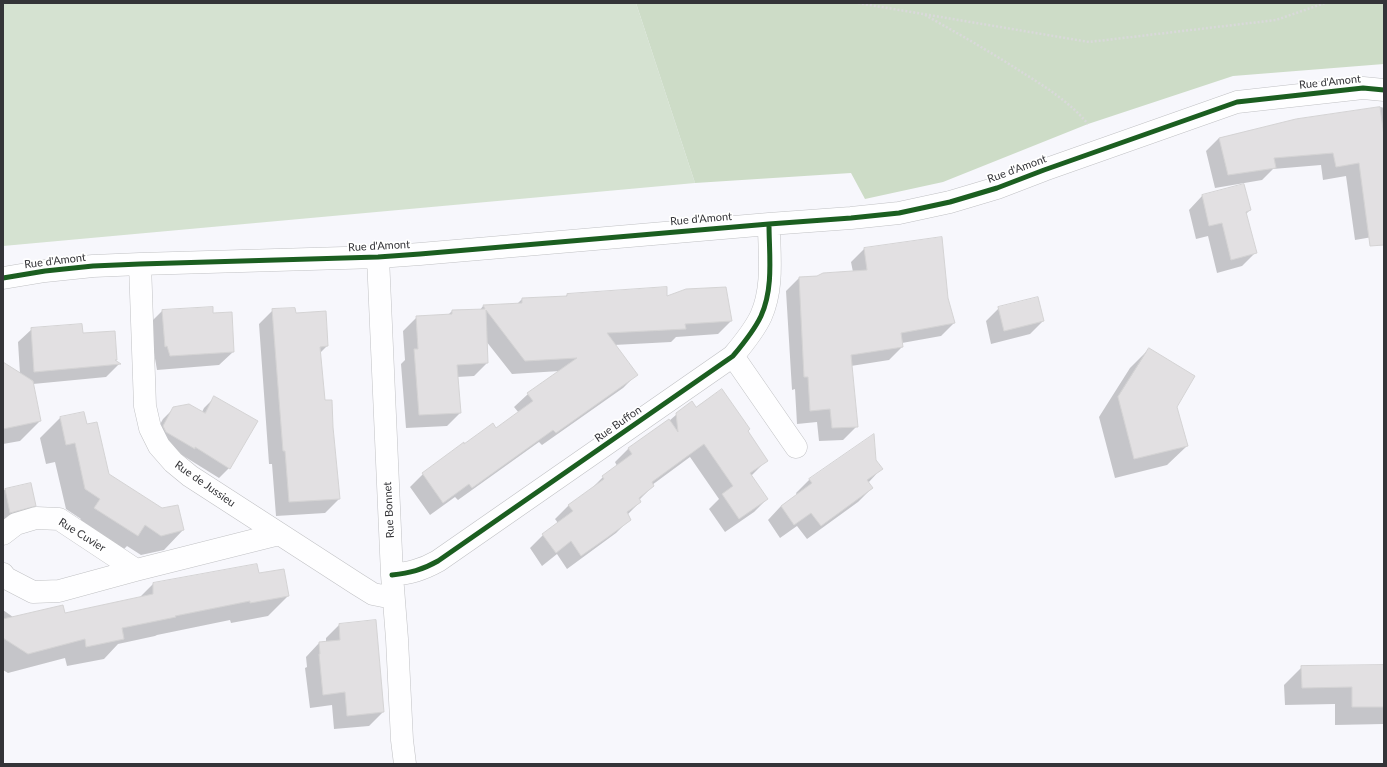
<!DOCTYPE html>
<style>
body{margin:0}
#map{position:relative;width:1387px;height:767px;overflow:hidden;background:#f7f7fc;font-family:Lato,sans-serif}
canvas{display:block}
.frame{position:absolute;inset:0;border:4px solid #343438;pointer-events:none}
</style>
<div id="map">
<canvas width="1387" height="767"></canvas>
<div class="frame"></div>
</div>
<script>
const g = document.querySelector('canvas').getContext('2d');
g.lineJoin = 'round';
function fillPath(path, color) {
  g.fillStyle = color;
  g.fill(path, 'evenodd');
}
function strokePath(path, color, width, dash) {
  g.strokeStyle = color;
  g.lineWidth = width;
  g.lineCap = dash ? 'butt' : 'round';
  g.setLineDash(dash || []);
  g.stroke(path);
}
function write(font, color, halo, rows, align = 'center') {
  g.font = font + ' Lato,sans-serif';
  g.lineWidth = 3.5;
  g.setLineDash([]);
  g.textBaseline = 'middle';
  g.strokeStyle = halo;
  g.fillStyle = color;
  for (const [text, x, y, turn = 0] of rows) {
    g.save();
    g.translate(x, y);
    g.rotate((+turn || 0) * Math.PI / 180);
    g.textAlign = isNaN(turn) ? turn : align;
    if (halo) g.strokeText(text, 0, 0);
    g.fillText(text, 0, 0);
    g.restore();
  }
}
const green = new Path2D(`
 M3,3H636L695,183L3,246Z`);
const forest = new Path2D(`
 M636,3H1384V64L1233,76L1088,124L943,182L865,199L851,173L695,183Z`);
const shadow = new Path2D(`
 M1381,107L1384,108V235L1355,240L1346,176L1323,180L1321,165L1273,169L1262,180L1215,188L1206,151L1219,138L1296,120Z
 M1244,185L1250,210L1246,214L1255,253L1242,266L1217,273L1208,236L1196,239L1189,210L1202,196Z
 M941,239L947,298L954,323L941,336L902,343V347L889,360L851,366L857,426L843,440L819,441L817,422L797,424L795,389L792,390L786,291L799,278L853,272L851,262L864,249Z
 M567,295L666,297L731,321L718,334L676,337L671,342L614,345L636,375L623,388L542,445L539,442L458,500L455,497L430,515L410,487L423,474L463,445L496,429L519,413L514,407L528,394L560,371L512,374L486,341L487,363L474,376L457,377L460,413L447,426L406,428L401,364L405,360L403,331L417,317L448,315L452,311L480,310L483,306L516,305L522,299L565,297Z
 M999,308L1043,321L1030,334L991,344L986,321Z
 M273,310L295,314L327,346L319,354L324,401L339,499L325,513L276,516L272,464H269L259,324Z
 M162,311L212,314L233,352L219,365L157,370L149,324Z
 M32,329L82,334L116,360L114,361L119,364L106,377L33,384L40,421L20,441L3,444V363L20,374L18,342Z
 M1149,349L1175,407L1187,446L1167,465L1115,478L1099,417L1130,368Z
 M215,397L229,468L219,478L153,437L163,419L174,408L202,412L204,408Z
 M695,408L746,431L767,460L751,476L767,499L754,512L725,532L709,509L719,499L690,457L652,485L653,486L639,500L640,502L627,515L630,519L616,533L567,569L557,554L542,566L530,548L543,535L558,523L555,519L569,505L589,491L603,477L617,466L615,462L628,449L668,420L669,421L677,414Z
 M84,413L87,425L108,475L162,509L183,530L164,550L141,555L127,546L118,555L75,528L81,519L66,509L55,462L46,464L40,438L60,418Z
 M875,460L881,469L868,483L872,488L858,502L807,539L797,526L780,538L768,520L781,506L797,495L796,493L810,479Z
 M3,484L4,490L31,484L35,505L16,525L3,528Z
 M258,575L288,596L268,616L231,623L230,620L157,635L155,636L118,644L104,659L67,666L65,658L8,673L3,670V610L13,617L64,614L139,598L153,584Z
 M339,625L383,712L369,726L334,729L332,705L310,708L305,668L307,667L306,657L319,643L326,642V638Z
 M1384,666V724L1335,725V704L1285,705L1284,685L1302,667Z`);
const building = new Path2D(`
 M1380,107L1384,136V245L1370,246L1359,163L1336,167L1333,153L1274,158L1276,168L1228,175L1219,138L1296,119Z
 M1244,184L1251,210L1246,212L1257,253L1231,260L1222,223L1209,226L1202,195Z
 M942,237L948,298L955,323L901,333L903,347L851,355L858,427L832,428L830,409L810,411L808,377H804L799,277L817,276L823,273L867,270L864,248Z
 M667,287V296L686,289L726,287L732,321L685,324L686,329L607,333L638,375L556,433L553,430L472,488L469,484L443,503L422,473L464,442V444L493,423L496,428L533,401L527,393L577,358L525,361L486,310L488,363L457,365L461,413L419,415L414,349H418L416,316L452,314V310L485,309L483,305L522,303V298L567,296V294Z
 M1038,297L1044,321L1004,331L998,307Z
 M213,307V313L232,312L234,352L170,356L167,346L165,347L162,310Z
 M295,308L296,313L326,311L328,346L320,347L325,400H332L333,427L340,499L289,502L285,451H283L272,309Z
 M82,324L83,333L115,331L117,360H115L121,364L34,372L31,328Z
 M1149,348L1195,376L1177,407L1188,446L1134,459L1118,397Z
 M3,362L33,381L41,421L3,429Z
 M722,389L750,429L748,431L768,461L750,473L768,499L739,519L722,494L733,486L704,444L652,482L654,486L639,498L641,502L627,512L631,520L608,537L581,556L571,541L556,553L542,534L573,511L568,505L604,479L602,476L632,454L628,448L669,419L678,432L676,413L692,401L696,407Z
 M214,396L258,421L230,469L195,447V449L166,432L163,426L173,407L189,404L205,413Z
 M84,412L87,424L97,422L109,474L162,508L178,505L184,530L161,536L145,525L138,536L94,508L100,499L85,489L75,443L66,445L60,417Z
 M874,434L876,460L883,469L867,480L873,488L821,526L811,513L794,525L781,506L812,483L809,479Z
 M31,483L36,506L10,513L5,489Z
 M257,564L259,573L284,569L289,596L250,603V601L175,616L176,617L122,628L124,639L86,647L85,639L28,654L3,638V619L63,605L65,613L153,594V583Z
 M376,620L384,712L347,716L345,692L323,695L319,654H320L319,642L340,640L339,624Z
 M1384,665V707H1352V687L1302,688L1301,666Z`);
const path = new Path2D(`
 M858,3L1089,42L1276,20L1325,3
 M925,15C957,33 989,51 1020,71C1044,86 1070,102 1088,124`);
const minor = new Path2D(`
 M378,257L392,575L397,639L402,740L405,764
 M140,264L145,406L150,428L159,446L173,462L190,476L357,584L373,594L393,598
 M3,278L45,271L93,266L140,264L378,257L420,254L769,224L851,218L899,213L950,202L997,188L1044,170L1237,102L1363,88L1384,90
 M733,356L796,447
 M3,534L16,524L36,518L59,519L136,570
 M3,574L6,578L33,592L59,591L136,570L279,534
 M392,575C410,573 422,570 438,561L733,356C743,344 754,331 761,316C774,287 769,254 769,224`);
const cycleway = new Path2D(`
 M3,278L45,271L93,266L140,264L378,257L420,254L769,224L851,218L899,213L950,202L997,188L1044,170L1237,102L1363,88L1384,90
 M392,575C410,573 422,570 438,561L733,356C743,344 754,331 761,316C774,287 769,254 769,224`);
const streetNames = [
 ["Rue d'Amont",1330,82,-6],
 ["Rue d'Amont",1017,169,-20],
 ["Rue d'Amont",701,219,-5],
 ["Rue d'Amont",379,246,-3],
 ["Rue d'Amont",55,261,-7],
 ["Rue Buffon",618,424,-35],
 ["Rue de Jussieu",205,484,35],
 ["Rue Bonnet",389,510,-93],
 ["Rue Cuvier",82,535,32]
];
fillPath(green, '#d5e2d1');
fillPath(forest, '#cddcc7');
fillPath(shadow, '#0003');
fillPath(building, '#e2e0e2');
strokePath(building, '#d4d3d4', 1);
strokePath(minor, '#c0c1c4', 23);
strokePath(path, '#d9d9da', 2.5, [2, 2]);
strokePath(minor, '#fefeff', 22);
strokePath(cycleway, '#1b5e20', 5);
write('11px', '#343438', '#fff', streetNames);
</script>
